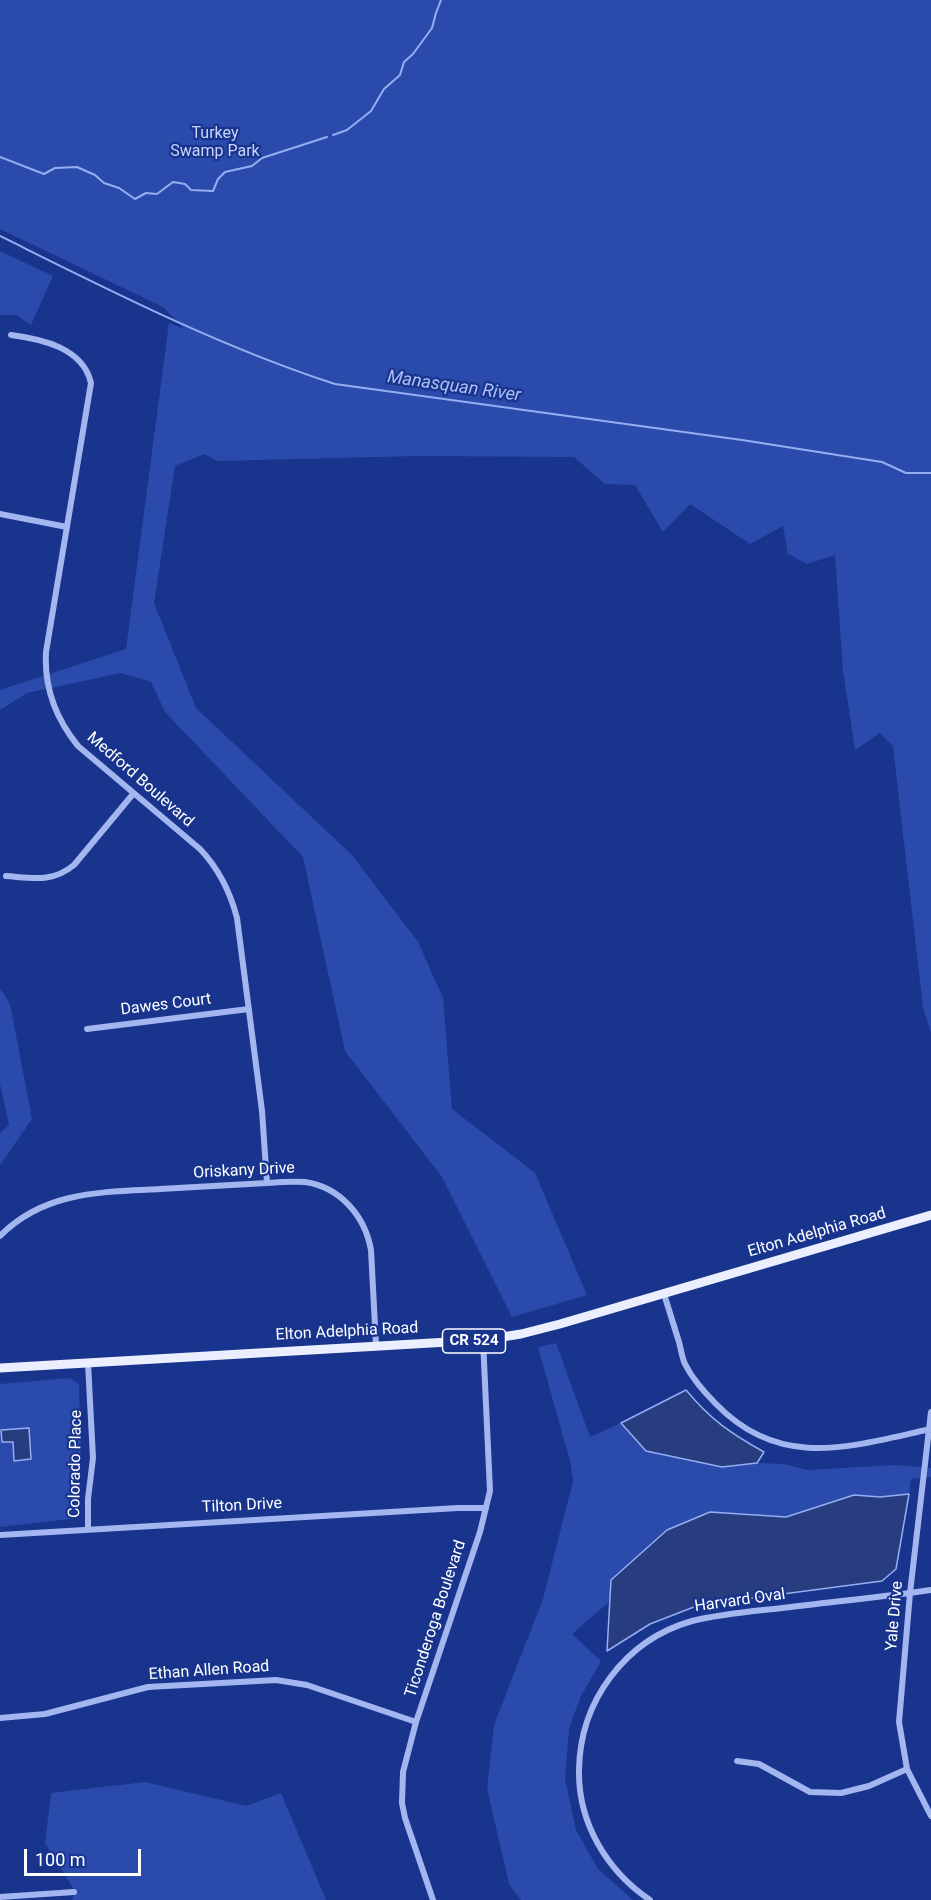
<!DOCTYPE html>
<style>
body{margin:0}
#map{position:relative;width:931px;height:1900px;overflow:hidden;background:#18348d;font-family:Roboto,sans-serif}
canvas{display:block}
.scale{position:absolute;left:24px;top:1849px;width:117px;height:27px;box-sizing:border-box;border:3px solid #fff;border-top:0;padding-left:8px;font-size:18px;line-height:21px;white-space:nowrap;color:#fff;-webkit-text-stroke:4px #18348d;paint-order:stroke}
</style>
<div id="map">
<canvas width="931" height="1900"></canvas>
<div class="scale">100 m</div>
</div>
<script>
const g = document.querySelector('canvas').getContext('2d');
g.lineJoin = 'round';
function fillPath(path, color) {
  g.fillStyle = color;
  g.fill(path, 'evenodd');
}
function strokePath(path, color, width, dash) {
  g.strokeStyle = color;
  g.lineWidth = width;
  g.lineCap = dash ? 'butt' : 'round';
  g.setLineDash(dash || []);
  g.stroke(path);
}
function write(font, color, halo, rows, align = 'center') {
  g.font = font + ' Roboto,sans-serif';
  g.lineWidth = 4.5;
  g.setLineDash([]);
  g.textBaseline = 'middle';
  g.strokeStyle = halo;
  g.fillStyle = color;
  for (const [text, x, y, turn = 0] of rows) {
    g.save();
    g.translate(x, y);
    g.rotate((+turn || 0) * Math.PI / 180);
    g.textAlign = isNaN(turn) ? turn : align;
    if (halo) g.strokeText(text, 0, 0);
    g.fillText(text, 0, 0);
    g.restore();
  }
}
const green = new Path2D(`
 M0,0H931V1033L923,1008L893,746L880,733L855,750L843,671L835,555L807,564L788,554L783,526L750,544L690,504L663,532L635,485L605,484L574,457L417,456L217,461L204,454L175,466L154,603L196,708L352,855L418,942L443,998L452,1109L535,1173L587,1295L512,1317L442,1177L345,1051L303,857L165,712L151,682L121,673L27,693L0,710V690L126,649L169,323L184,329L163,307L0,229Z
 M0,251L53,276L31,325L16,315H0Z
 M0,988L10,1004L32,1119L0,1165V1133L9,1125L0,1084Z
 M556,1343L590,1437L621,1423L646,1451L722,1467L757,1463L784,1464L808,1470L894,1465L931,1468V1477L911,1479L909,1494L880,1497L854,1495L786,1517L710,1512L611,1579L610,1601L572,1634L601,1661L581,1696L569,1728L565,1779L576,1830L598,1869L633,1900H521L509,1884L487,1788L494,1725L543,1599L573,1481L570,1461L538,1347Z
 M70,1378L79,1385L81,1466L71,1519L0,1527V1384Z
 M145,1782L246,1806L281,1793L326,1900H72L75,1891L45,1843L51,1793Z`);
const water = new Path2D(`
 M686,1390C711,1420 730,1433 764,1452L757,1463L722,1467L646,1451L621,1423Z
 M29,1428L31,1459L14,1461L13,1442H2L1,1430Z
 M909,1494L896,1569L882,1581L699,1605L650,1624L607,1651L611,1580L667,1530L710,1512L786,1517L854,1495L880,1497Z`);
const stream = new Path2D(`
 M333,135L347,130L371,111L384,89L400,75L404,62L413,54L432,28L436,13L441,0
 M0,157L44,174L55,168L77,167L95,175L104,183L119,188L135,199L146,193L157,194L173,182L185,184L191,190L213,191L218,179L225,172L252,166L262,158L327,137
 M0,236C109,290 218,346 335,384L742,440L882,462L906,473H931`);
const street = new Path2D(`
 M11,335C42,339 83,348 91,383L46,652C44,687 56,719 78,746L200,849C219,869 230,891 237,918L262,1111L267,1183
 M0,514L67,527
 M6,876C33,878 52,883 74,865L133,794
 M87,1029L249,1009
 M0,1236C44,1191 102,1192 160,1189C196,1187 231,1185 267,1183C279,1182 293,1181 305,1182C340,1187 365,1216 371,1250L376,1345
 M664,1294C669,1310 674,1326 679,1342C681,1349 682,1358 685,1364C692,1378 705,1393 716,1404C781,1471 852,1446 931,1429
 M88,1363L93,1458L88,1499V1529
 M931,1412L910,1593L899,1722L907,1769L931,1816
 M0,1535L458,1508H486
 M0,1718L45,1714L148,1687L276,1680L307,1685L416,1722
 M737,1761L759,1764L810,1792L841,1793L869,1786L907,1769
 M0,1897L74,1892
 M433,1900L405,1818L402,1803L403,1772L416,1722L480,1532L490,1491L483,1340
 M650,1900C607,1871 578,1823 579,1770C580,1701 625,1640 692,1621C724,1613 758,1611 791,1607C838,1601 884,1597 931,1590`);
const primary = new Path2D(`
 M0,1368L483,1340L521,1334L560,1324L931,1215`);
const shields = [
 [474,1341,63]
];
const shieldNames = [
 ["CR 524",474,1341]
];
const parkNames = [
 ["Turkey",215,134],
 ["Swamp Park",215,152]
];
const streetNames = [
 ["Medford Boulevard",140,780,41],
 ["Dawes Court",166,1005,-7],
 ["Oriskany Drive",244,1171,-3],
 ["Elton Adelphia Road",817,1233,-16],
 ["Elton Adelphia Road",347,1332,-3],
 ["Colorado Place",76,1464,-89],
 ["Tilton Drive",242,1506,-3],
 ["Harvard Oval",740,1601,-8],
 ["Yale Drive",895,1616,-85],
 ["Ticonderoga Boulevard",436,1619,-72],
 ["Ethan Allen Road",209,1671,-4]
];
const waterNames = [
 ["Manasquan River",454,387,8]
];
fillPath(green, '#2a4bab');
fillPath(water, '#283d80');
strokePath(water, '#95aef1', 1.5);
strokePath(stream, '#95aef1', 2);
strokePath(street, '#a3b6ef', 6);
strokePath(primary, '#eaeeff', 9);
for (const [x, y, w] of shields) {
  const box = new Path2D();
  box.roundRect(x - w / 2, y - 12, w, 24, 4.5);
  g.fillStyle = '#18348d';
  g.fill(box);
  strokePath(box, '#fff', 1.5);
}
write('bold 15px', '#fff', null, shieldNames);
write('16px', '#c9d5fb', '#18348d', parkNames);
write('16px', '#fff', '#18348d', streetNames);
write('italic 18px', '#aec1f6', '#18348d', waterNames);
</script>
